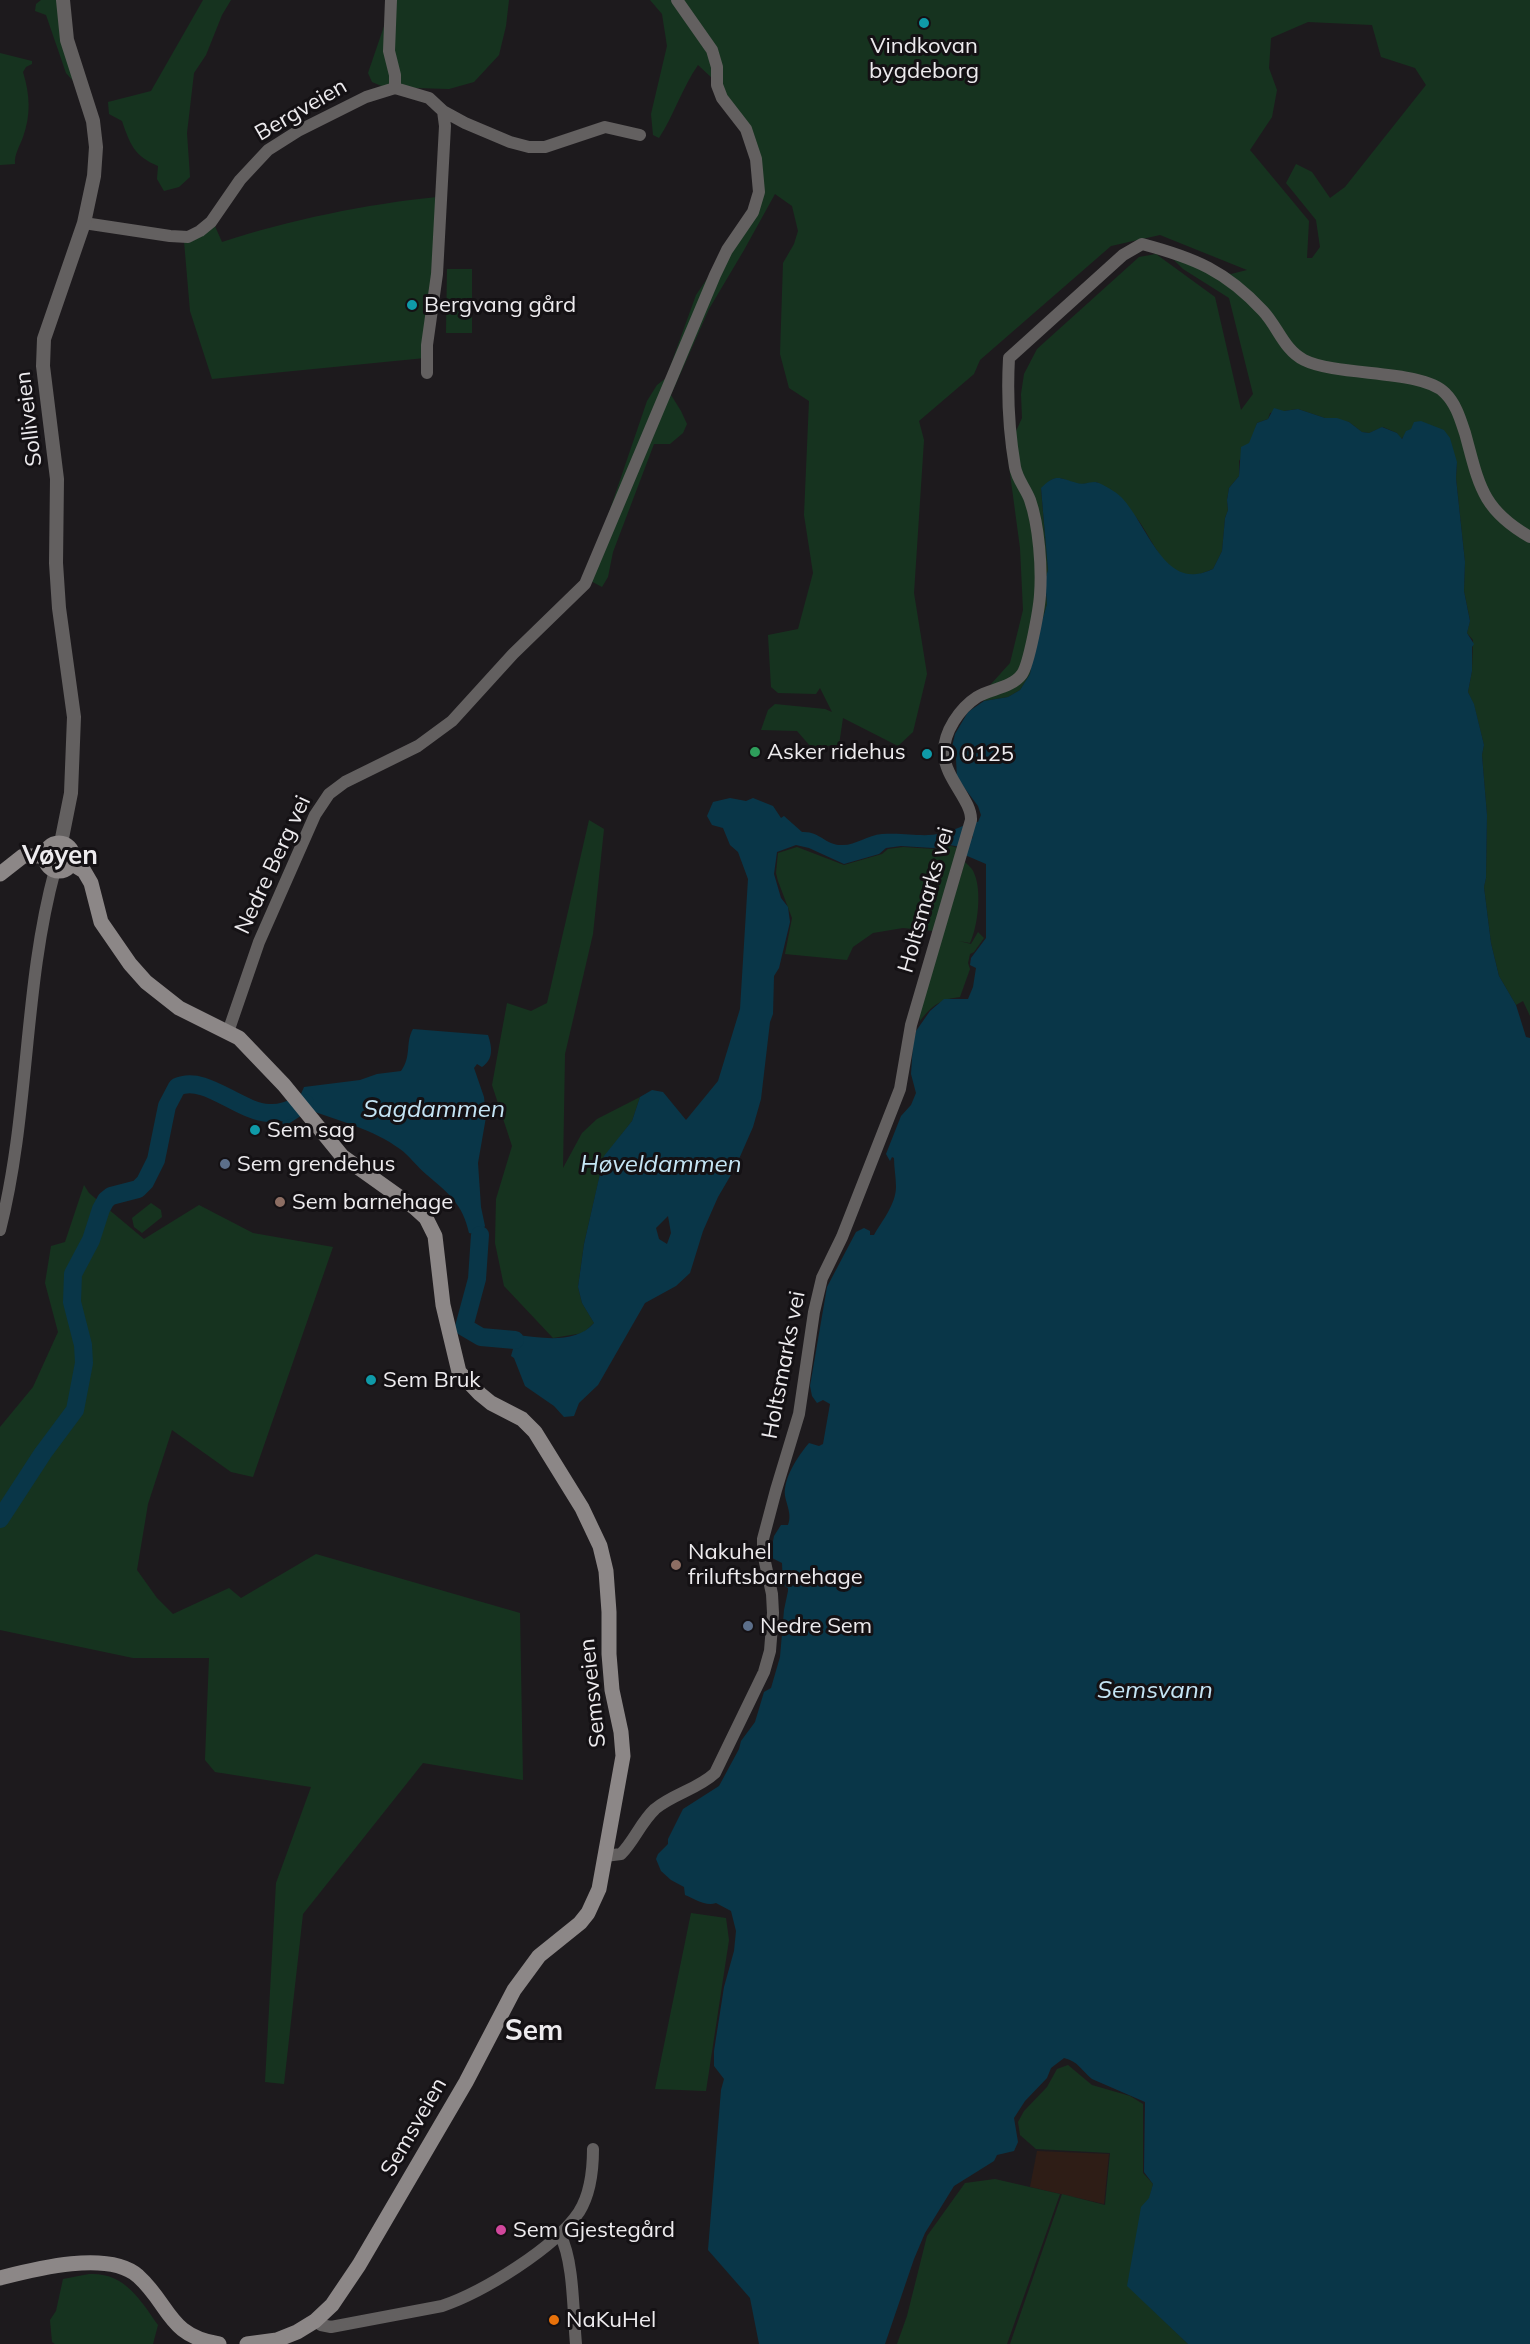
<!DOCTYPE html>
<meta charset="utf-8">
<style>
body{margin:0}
canvas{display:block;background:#1d1a1d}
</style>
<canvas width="1530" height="2344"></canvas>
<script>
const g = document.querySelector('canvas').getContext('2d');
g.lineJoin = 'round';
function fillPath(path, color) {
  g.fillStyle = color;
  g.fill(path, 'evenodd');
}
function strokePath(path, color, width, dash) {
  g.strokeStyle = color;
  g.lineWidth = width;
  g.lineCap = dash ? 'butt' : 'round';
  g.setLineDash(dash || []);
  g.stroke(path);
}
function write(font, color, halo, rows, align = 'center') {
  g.font = font + ' Mulish,sans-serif';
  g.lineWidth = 6;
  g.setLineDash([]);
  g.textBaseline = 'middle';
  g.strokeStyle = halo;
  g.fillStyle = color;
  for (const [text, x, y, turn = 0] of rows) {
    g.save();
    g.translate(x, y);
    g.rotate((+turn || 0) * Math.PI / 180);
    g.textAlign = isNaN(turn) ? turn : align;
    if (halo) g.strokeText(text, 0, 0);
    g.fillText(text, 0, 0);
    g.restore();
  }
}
const education = new Path2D(`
 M1037,2151L1109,2154L1104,2204L1030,2187Z`);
const green = new Path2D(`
 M41,0H57L74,82L66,73L46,15L35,11L36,4Z
 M203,0H231L222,15L206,55L194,73L187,133L190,177L179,187L164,191L157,179L158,166C134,156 130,144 122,121L109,114L108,102L151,91Z
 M393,0H509L506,26L499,55L474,82L449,89L384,87L372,82L368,73Z
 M650,0H1530V1016L1523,1001L1516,1005L1499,976L1491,943L1484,887L1486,878L1487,815L1482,755L1484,745L1474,705L1468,692L1472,671L1473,640L1467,633L1470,620L1464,591L1465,562L1456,478L1457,462L1411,429L1401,439L1397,433L1383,427L1369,433L1362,432L1349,422L1325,418L1298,409L1270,413L1268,419L1257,423L1252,439L1239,461V476L1229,488L1227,500L1228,510L1225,518L1222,551L1213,569C1207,571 1201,574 1195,575C1163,578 1151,534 1135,516C1124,504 1109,493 1097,482C1092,483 1086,484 1081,484C1062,483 1060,468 1041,489L1048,570L1045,580L1047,604L1034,649L1030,674L1020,690L1008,697L984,701L983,693L1010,663L1023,610L1020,548L1007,451L1022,418L1021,394L1024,374L1037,349L1139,257L1156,254L1215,297L1241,410L1253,394L1229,298L1183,269L1169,255L1188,256L1231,274L1247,270L1160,235L1111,246L980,360L974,374L919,421L924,440L914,593L927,674L913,732L898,746L843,718L839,745L811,747L797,731L761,730L768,710L775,704L825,709L832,712L820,688L816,694L778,693L771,687L768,635L798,629L813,573L804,515L809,401L789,388L780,354L783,263L794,244L798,231L792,206L775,194L744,250L709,309L671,395L681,411L687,424L683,433L670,444H654L613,552L608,577L602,587L589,580L603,530L647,401L657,385L666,378L696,295L736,236L757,193L751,140L712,78L698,65C682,88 674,115 659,138L653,135L651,114L667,46L662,14ZM1308,22L1372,25L1381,57L1415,68L1426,85L1345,187L1330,198L1312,172L1296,164L1286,183L1316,220L1320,247L1312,258H1307L1309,221L1250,150L1272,117L1277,90L1269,68L1271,38Z
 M0,53L32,61V64L26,67L23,72C30,95 31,115 23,137C20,146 14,154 15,164L0,165Z
 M437,197L425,358L212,379L190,311L184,241L214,224L222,242C289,220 367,204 437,197Z
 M447,269H472V333H446Z
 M589,820L604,829L593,934L565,1054L563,1168L582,1133L597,1119L640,1097L632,1121L604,1157L584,1244L578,1287L582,1303L594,1323L583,1333L553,1338L504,1286L495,1243L496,1199L512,1146L492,1085L507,1003L531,1011L547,1003Z
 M951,846L958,848L933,931L903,928L873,933L853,947L847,960L785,954L792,918L778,881L776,873L778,853L797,847L844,865L882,854L888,849L903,847L934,849Z
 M965,862C968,865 973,869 974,873C982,890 978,926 970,943L959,941L971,944L978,932L984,938L974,952L970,954L968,963L970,969L960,997C941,999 932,1005 920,1021L919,1012Z
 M84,1185L89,1193L144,1239L199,1205L253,1233L333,1247L253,1477L231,1472L172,1430L148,1504L137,1570L157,1598L173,1614L229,1588L241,1598L316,1554L520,1613L523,1780L423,1763L303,1914L284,2084L265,2082L276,1883L311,1787L215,1772L205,1760L209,1658H133L0,1630V1427L33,1387L58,1332L45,1283L51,1246L65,1242Z
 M151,1203L161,1210L162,1217L142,1233L134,1227L132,1218Z
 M691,1913L726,1918L729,1940L706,2091L655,2089Z
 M1068,2065L1092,2085L1130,2096L1143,2104V2173L1153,2184L1128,2286L1188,2344H1010L1062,2194L1105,2205L1110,2153L1036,2149L1020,2135L1018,2122L1024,2111L1047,2087L1057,2069Z
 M995,2179L1060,2194L1007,2344H897L907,2316L927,2236L965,2183Z
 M89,2274C124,2272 140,2299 158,2325L153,2344H55L52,2342L50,2320L56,2311L63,2279Z`);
const water = new Path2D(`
 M1274,408L1284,411L1298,409L1325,418H1337L1349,422L1362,432L1369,433L1382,427L1397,433L1402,439L1406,431L1411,429L1414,422L1421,421L1444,430L1450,438L1457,462L1456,478L1465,562L1464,591L1470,621L1467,633L1474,644L1472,647V671L1468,692L1474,704L1484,745L1482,755L1487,815L1486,878L1484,887L1491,943L1499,976L1516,1005L1526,1037L1530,1038V2344H1188L1127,2286L1141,2207L1149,2198L1153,2184L1144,2172L1145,2102L1092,2079C1082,2071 1078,2061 1064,2058L1051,2068L1047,2078L1025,2101L1014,2118L1018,2142L1014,2151L997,2155L994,2161L954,2186L925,2233L914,2259L885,2344H759L750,2298L708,2250L721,2090L724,2079L714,2066V2051L724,1987L734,1951L736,1931L731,1911L716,1903C706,1907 695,1899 685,1895L684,1887L671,1880L661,1871L656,1859L658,1854L668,1844V1839L683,1809L719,1786L739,1749L741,1741L755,1722L764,1692L771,1688L780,1657L784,1610L788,1591V1588L783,1585L782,1563L770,1557L774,1536L781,1525H788C792,1515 787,1506 785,1496C783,1478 798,1456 809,1443L819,1446L823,1444L830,1404L823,1400L817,1403L812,1396L810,1386L827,1287L856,1232L864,1228L870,1231V1235H874C882,1221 896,1204 896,1187C896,1177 894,1168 894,1158L892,1157L890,1161L886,1154L901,1116L911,1105L916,1093L911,1074L913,1044L916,1031L930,1011L944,999H968L973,987L976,968L970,965L971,958L986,938V864L965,855L969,839H972L973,836L970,835L973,821L978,822L981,815L978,806L957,778L956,759L952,747L955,734L968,712L984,701L1008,697L1020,690L1030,674L1034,649L1047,604L1045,580L1048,570L1041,488C1056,473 1059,478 1077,483C1083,485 1089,482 1095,482C1101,483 1110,489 1115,492C1141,509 1158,579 1196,574C1201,574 1208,571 1213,569L1222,551L1225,518L1228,510L1227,500L1229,488L1239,476L1241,447L1249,443L1257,423L1268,419Z
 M730,798L746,801L753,798L773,806L781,818L784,816L802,832C820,831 825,845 841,845C855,846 867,835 882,834C917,832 929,842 965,825L960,847L950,845L933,848L901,846L886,848L879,854L844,864L809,848L796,845L777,852L774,874L781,898L788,907L790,922L779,968L774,976L773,1014L770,1022L761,1099L753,1127L735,1168L718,1197L703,1231L690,1273L676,1286L645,1303L598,1385L579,1403L574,1416L564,1417L554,1406L525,1386L514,1358L511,1356L517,1335C542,1338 576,1344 594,1323L582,1303L578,1287L584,1244L604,1156L632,1121L640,1097L652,1090L663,1092L686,1120L718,1081L740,1009L748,879L738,852L730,845L723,828L712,825L707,816L713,802ZM668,1216L671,1233L667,1244L659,1239L656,1228Z
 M413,1029L488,1035C492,1047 494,1059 482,1067L477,1064L474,1068L484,1097L486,1117L478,1163L481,1207L485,1226L480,1235L469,1233C463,1204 448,1193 427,1175C417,1167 410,1156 400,1149C373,1129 341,1122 310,1110L282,1128L284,1103L301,1094L304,1087L360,1080L377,1074L401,1071C412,1056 405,1043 413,1029Z`);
const river = new Path2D(`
 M480,1235L477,1279L464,1327L481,1337L515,1340
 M0,1519L43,1453L75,1410L84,1363L83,1345L72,1302L73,1274L91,1240L101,1209L106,1200L111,1196L138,1189L145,1182L156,1160L167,1106L177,1087C205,1074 239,1112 269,1113C283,1114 293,1108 305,1103`);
const minor = new Path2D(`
 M391,0L389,51L395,75V88
 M84,223L170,236L188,237L200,231L211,222L240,180L268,150L298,131L366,97L395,88L429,98L443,111L465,123L510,142L529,147H545L605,127L640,135
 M427,373V345L437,274L445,126L443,111
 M228,1032L259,942L315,815L329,794L345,782L418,746L452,721L513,654L585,584L715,275L727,250L753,212L759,192L756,159L746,129L722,98L717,85V67L712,50L677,0
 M0,1230C30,1112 23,987 55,870
 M605,1856L621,1854C634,1841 641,1822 655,1809C673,1794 698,1789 715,1773L764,1672L770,1651L773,1613L772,1594L763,1553V1539L776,1490L799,1414L814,1312L822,1278L842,1237L900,1089L911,1025L971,820C972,801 945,778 944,754C943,732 960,708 977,697C990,689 1012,688 1022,674C1029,664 1039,610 1040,595C1042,568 1039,526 1030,500C1026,489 1017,479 1015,467C1009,432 1007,394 1009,358L1123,255L1142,244C1195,258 1226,271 1263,311C1278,327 1284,350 1304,360C1338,377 1422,369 1445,393C1456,404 1460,418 1465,433C1479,484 1481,509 1530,537
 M560,2235C574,2260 573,2314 576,2344
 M315,2321L321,2325L331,2327L442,2306C483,2292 555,2248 579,2212C591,2193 593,2170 593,2149`);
const tertiary = new Path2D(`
 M61,843L71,793L74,717L59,608L56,563L57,479L43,366L44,339L84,223L94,176L96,147L93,121L67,40L63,0`);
const secondary = new Path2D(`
 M45 857a14 14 0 1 1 28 0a14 14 0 1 1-28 0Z
 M71,863L84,871L91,883L101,922L130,964L146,982L179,1008L239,1038L284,1085L342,1156L415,1208L426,1218L435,1236L443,1305L459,1372L480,1394L491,1403L522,1419L535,1432L582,1508L600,1546L606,1571L609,1612V1654L612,1690L621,1732L623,1756L599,1889L588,1913L580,1923L539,1956L514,1990L466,2082L359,2265L332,2305L315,2321L297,2332L277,2340L247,2344
 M0,874L23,856H46
 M0,2278C35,2269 108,2250 138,2276C171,2306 167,2335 219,2344`);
const markers = [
 [924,23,6,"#0f9aa8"],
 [412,305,6,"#0f9aa8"],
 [755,752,6,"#2e9e5b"],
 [927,754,6,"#0f9aa8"],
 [255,1130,6,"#0f9aa8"],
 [225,1164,6,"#5c6f8a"],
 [280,1202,6,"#8d6e63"],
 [371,1380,6,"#0f9aa8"],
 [676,1565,6,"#8d6e63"],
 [748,1626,6,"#5c6f8a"],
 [501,2230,6,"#d1479c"],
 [554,2320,6,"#e8710a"]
];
const poiNames = [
 ["Vindkovan",924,46,"center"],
 ["bygdeborg",924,71,"center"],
 ["Bergvang gård",424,305],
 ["Asker ridehus",767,752],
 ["D 0125",939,754],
 ["Sem sag",267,1130],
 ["Sem grendehus",237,1164],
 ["Sem barnehage",292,1202],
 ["Sem Bruk",383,1380],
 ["Nakuhel",688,1552],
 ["friluftsbarnehage",688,1577],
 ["Nedre Sem",760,1626],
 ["Sem Gjestegård",513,2230],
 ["NaKuHel",566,2320]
];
const streetNames = [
 ["Bergveien",301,110,-30],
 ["Solliveien",29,419,-97],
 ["Nedre Berg vei",273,865,-65],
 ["Holtsmarks vei",926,900,-74],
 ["Holtsmarks vei",784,1365,-79],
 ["Semsveien",593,1693,-96],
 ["Semsveien",414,2127,-60]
];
const waterNames = [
 ["Sagdammen",434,1110],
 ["Høveldammen",661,1165],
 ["Semsvann",1155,1691]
];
const quarterNames = [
 ["Vøyen",60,856]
];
const districtNames = [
 ["Sem",534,2032]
];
fillPath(education, '#2e1d16');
fillPath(green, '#16331f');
fillPath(water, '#093648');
strokePath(river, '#093648', 18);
strokePath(minor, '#636060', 12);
strokePath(tertiary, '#636060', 14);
strokePath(secondary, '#8c8787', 15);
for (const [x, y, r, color] of markers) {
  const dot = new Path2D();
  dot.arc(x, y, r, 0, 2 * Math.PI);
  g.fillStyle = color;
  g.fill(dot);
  strokePath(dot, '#141114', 2);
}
write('22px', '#edebee', '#141114', poiNames, 'left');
write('22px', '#edebee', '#141114', streetNames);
write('italic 24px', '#c5e5f5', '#141114', waterNames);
write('bold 26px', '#edebee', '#141114', quarterNames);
write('bold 28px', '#edebee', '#141114', districtNames);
</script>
